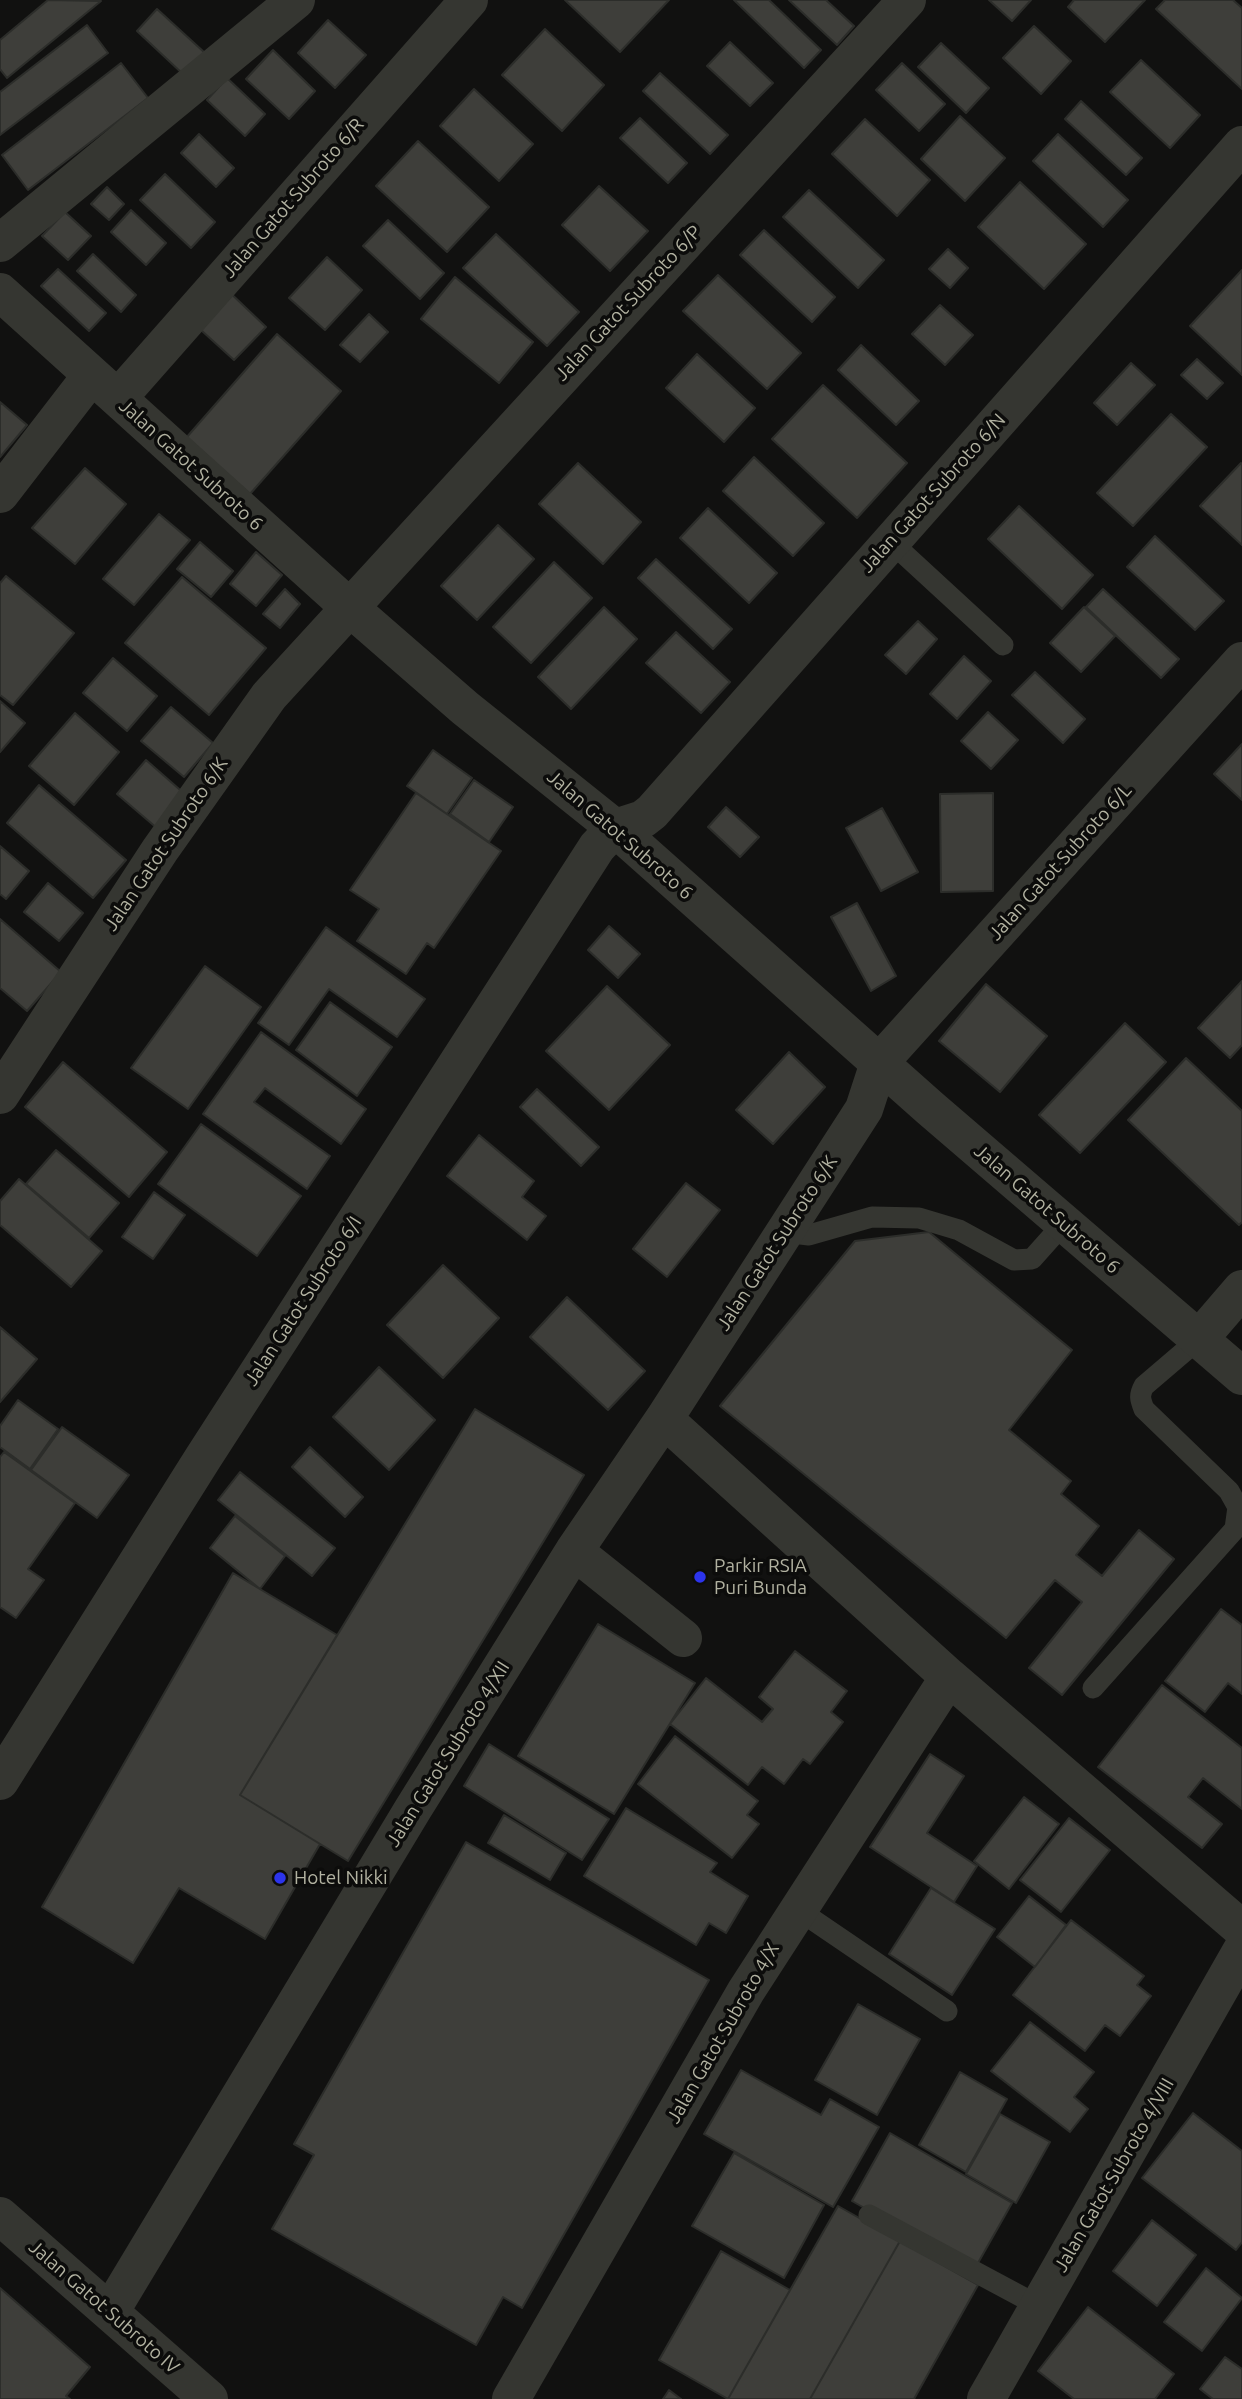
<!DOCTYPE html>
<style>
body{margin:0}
canvas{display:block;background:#111110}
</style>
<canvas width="1242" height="2399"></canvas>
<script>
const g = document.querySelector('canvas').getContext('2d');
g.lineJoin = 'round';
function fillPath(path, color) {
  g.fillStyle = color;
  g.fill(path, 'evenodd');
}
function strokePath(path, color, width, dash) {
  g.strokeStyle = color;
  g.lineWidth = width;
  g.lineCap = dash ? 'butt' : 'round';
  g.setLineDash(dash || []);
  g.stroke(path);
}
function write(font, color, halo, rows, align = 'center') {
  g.font = font + ' Ubuntu,sans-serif';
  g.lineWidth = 7;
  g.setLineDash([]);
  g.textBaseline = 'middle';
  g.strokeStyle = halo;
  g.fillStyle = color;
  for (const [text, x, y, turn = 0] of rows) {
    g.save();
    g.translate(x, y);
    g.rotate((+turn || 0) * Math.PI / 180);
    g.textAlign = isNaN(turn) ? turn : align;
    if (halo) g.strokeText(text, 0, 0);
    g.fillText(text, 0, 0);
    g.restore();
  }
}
const building = new Path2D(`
 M48,0L101,1L7,78L0,69V40Z
 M565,0H669L620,52Z
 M734,0H769L821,50L804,68Z
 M789,0H826L854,26L837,45Z
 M989,0H1031L1012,21Z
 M1074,0H1145L1105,42L1068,7Z
 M1165,0H1233L1242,8V89L1156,9Z
 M157,9L205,53L184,75L137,31Z
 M328,20L366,55L335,88L298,53Z
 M87,25L108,53L0,135V92Z
 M1034,26L1071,61L1041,94L1003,58Z
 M545,29L604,85L562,131L502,75Z
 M730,42L773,83L750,106L707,66Z
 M941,43L989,88L966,113L918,67Z
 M273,50L315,91L289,119L246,79Z
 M1141,60L1200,115L1170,148L1110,92Z
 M121,63L148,98L28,190L2,155Z
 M902,63L945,104L919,131L876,90Z
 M660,73L728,135L710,154L643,91Z
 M227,78L265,114L245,136L207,100Z
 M474,89L533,144L499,181L440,126Z
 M1081,101L1142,158L1126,175L1065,119Z
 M960,116L1005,158L965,201L921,159Z
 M640,118L687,163L668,183L620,138Z
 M865,119L930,180L897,216L832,154Z
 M199,134L234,168L216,187L181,153Z
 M1058,134L1128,200L1103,227L1033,161Z
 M418,141L489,207L447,252L376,186Z
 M165,174L215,222L191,248L140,200Z
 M1020,182L1086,244L1044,289L978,227Z
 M599,186L648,231L610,271L562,225Z
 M107,187L124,204L109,220L91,204Z
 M809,190L884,260L858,288L783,217Z
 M131,210L166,243L146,265L111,232Z
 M65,212L91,236L68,260L42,236Z
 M388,220L444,273L420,299L363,246Z
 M764,230L835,297L812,322L740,255Z
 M496,234L579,312L547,346L463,268Z
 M948,249L968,268L950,288L929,269Z
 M93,254L136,295L121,312L77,271Z
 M327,257L362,290L325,330L289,298Z
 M58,269L106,313L89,331L41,286Z
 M1242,270V375L1190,326Z
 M718,275L801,353L767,389L683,311Z
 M455,277L533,342L499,383L421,319Z
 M224,287L266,327L234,360L191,321Z
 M940,305L973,335L945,365L912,334Z
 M369,314L388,332L360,362L340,345Z
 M277,334L341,391L250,494L186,438Z
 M861,345L919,401L896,425L838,370Z
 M697,354L755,408L724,442L666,388Z
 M1197,359L1223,383L1207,399L1181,375Z
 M1131,363L1155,385L1117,425L1094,403Z
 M823,385L907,463L857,518L772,439Z
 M0,402L27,425L0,457Z
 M1171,414L1207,447L1133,526L1097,493Z
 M754,457L824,523L793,556L723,491Z
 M578,463L641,522L603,564L539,504Z
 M1241,463L1242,465V545L1200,506Z
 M85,468L126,504L75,564L32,528Z
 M1019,506L1093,575L1062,609L988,539Z
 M708,508L777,573L749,603L680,538Z
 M159,514L190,540L134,605L103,579Z
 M498,525L534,559L477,620L441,586Z
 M1155,536L1224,601L1195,630L1127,567Z
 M200,542L233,571L211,597L177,569Z
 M256,552L282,575L256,606L230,584Z
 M656,559L732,629L713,649L638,578Z
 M554,562L592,598L531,663L493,627Z
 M6,576L74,633L13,705L0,695V583Z
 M182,577L266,648L209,715L125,643Z
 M285,589L300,604L280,628L263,614Z
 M1103,589L1179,659L1161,678L1086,607Z
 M604,607L637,639L571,709L538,677Z
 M1084,607L1115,636L1081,672L1050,643Z
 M918,621L937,639L906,674L885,655Z
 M676,632L730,682L701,713L646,663Z
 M964,656L991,681L957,719L930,694Z
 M113,658L157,696L127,731L83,693Z
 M1035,672L1085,719L1063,743L1012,695Z
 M0,701L25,723L0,752Z
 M171,707L213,743L184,777L141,741Z
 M988,712L1018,740L991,769L961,741Z
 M75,713L119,752L74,805L29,766Z
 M1242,744V800L1214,774Z
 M433,750L472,778L447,814L407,786Z
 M146,760L187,796L158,829L117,794Z
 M474,780L513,807L489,842L450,814Z
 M39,785L126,860L93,898L7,823Z
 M416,793L501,851L434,948L427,943L406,974L357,941L379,909L350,890Z
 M993,793V891L941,892L940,794Z
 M726,807L759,837L740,857L708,827Z
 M882,808L918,872L881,891L846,828Z
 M0,846L29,871L6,899L0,894Z
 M48,883L83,913L59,941L24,912Z
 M857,903L896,976L871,991L831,917Z
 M0,919L61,972L27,1011L0,988Z
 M609,926L640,954L618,978L588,950Z
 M326,927L425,999L397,1037L329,989L289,1045L258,1023Z
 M205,966L261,1007L188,1109L131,1068Z
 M1242,981V1045L1230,1058L1198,1028Z
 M986,984L1047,1036L1000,1092L939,1041Z
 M607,986L670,1045L609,1110L546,1051Z
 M330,1002L392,1047L357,1096L296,1050Z
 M1125,1023L1166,1062L1080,1153L1039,1115Z
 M261,1032L366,1109L341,1144L265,1088L254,1102L330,1156L307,1189L203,1114Z
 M789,1052L825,1087L773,1144L736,1110Z
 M1186,1058L1242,1111V1222L1239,1225L1128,1120Z
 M63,1062L167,1152L129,1197L25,1107Z
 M537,1089L599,1147L581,1166L520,1107Z
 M201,1124L301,1196L257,1256L158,1184Z
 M479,1135L534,1181L522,1197L546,1216L527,1240L447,1176Z
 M56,1150L119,1203L89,1238L26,1184Z
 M19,1179L102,1251L71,1287L0,1225V1201Z
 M686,1183L720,1210L667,1277L633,1249Z
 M154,1192L185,1215L153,1259L122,1237Z
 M929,1232L1072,1350L1009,1430L1071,1481L1061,1494L1099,1526L1076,1555L1102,1576L1139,1530L1174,1559L1062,1695L1029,1668L1082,1602L1055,1580L1006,1638L720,1406L855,1241Z
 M443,1265L499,1318L443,1378L387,1325Z
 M567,1297L645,1371L608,1410L530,1337Z
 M0,1327L37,1359L0,1402Z
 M379,1367L435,1420L389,1470L333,1417Z
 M18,1400L58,1429L30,1469L0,1447V1426Z
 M475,1409L584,1475L348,1861L240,1795Z
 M62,1427L129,1475L97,1518L31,1470Z
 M310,1447L363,1497L345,1517L292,1467Z
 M4,1452L75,1503L28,1569L44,1580L16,1618L0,1607V1457Z
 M240,1472L335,1548L312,1576L218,1500Z
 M235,1516L285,1556L260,1589L210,1548Z
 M233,1573L337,1635L240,1795L320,1844L265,1939L179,1888L133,1963L42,1907Z
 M1221,1609L1242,1625V1694L1228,1683L1205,1712L1165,1681Z
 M598,1624L695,1683L614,1814L518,1756Z
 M795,1651L847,1691L831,1712L843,1722L810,1764L803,1759L784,1784L762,1767L748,1785L670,1724L706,1678L762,1722L773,1709L759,1697Z
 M1162,1685L1242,1748V1809L1203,1778L1188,1797L1222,1824L1202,1848L1098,1767Z
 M675,1736L758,1801L747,1815L759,1824L732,1858L638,1784Z
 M489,1744L609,1819L582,1860L464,1786Z
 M930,1754L964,1776L927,1833L977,1866L954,1902L870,1847Z
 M1024,1797L1059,1824L1009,1889L974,1861Z
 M626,1808L717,1863L710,1872L748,1896L726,1933L709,1923L696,1945L584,1876Z
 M504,1815L566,1853L550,1880L488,1843Z
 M1069,1818L1110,1850L1061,1912L1020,1880Z
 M466,1842L709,1980L522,2308L503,2297L476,2345L272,2229L314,2155L294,2144Z
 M931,1888L995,1929L952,1995L889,1954Z
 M1029,1896L1066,1925L1035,1967L997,1937Z
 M1071,1920L1144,1976L1137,1985L1151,1996L1120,2036L1105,2025L1085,2051L1013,1995Z
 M858,2004L920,2039L877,2115L815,2080Z
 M1030,2022L1094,2072L1074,2097L1088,2109L1070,2132L991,2071Z
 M741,2070L821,2115L830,2099L879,2127L833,2207L704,2134Z
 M960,2072L1007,2099L966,2172L919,2145Z
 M1193,2113L1242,2151V2242L1236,2250L1142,2178Z
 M1000,2114L1050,2142L1016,2203L966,2174Z
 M890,2133L1012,2203L974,2270L852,2201Z
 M734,2153L824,2205L784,2278L692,2226Z
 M838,2206L900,2241L810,2399H728Z
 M1152,2220L1196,2255L1157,2306L1113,2271Z
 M900,2241L978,2285L914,2399H810Z
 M721,2251L790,2290L728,2399L659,2360Z
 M1206,2268L1242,2298L1202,2351L1164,2322Z
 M0,2288L90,2367L66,2396L70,2399H0Z
 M1088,2307L1174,2374L1155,2399H1074L1038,2371Z
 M1225,2357L1242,2369V2399H1213L1200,2389Z
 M669,2390L681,2399H663Z`);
const service = new Path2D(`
 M890,541L1003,645
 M784,1232L809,1235L872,1217L919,1218L959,1230L1014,1260L1032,1259L1065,1222
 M1093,1688L1235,1529L1238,1507L1229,1491L1144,1409C1140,1399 1139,1395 1144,1386L1199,1339
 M797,1909L947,2011
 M869,2215L1039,2306`);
const minor = new Path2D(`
 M0,243L296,0
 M0,292L349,607L465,708L615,828L930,1108L1242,1376
 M118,398L469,0
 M0,494L91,376
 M0,1095L160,850L269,696L907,0
 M1199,1339L1242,1289
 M664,1419L949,1677L1242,1929
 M574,1551L683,1638
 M0,1781L203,1458L597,847L615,828L643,819L652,812L1242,145
 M0,2216L209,2399
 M110,2312L413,1809L574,1551L664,1419L864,1109L879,1063L1242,661
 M511,2399L746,1991L949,1677
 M986,2399L1242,1950`);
const markers = [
 [700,1577,7,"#2c34ed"],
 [280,1878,7,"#2c34ed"]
];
const streetNames = [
 ["Jalan Gatot Subroto 6/R",293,198,-49],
 ["Jalan Gatot Subroto 6/P",628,303,-47],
 ["Jalan Gatot Subroto 6",191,465,42],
 ["Jalan Gatot Subroto 6/N",933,493,-48],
 ["Jalan Gatot Subroto 6",620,835,41],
 ["Jalan Gatot Subroto 6/K",166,844,-56],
 ["Jalan Gatot Subroto 6/L",1060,862,-48],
 ["Jalan Gatot Subroto 6",1047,1209,41],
 ["Jalan Gatot Subroto 6/K",777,1243,-57],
 ["Jalan Gatot Subroto 6/I",303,1301,-57],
 ["Jalan Gatot Subroto 4/XII",448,1754,-58],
 ["Jalan Gatot Subroto 4/X",723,2033,-60],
 ["Jalan Gatot Subroto 4/VIII",1114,2175,-60],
 ["Jalan Gatot Subroto IV",104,2307,41]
];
const poiNames = [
 ["Parkir RSIA",714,1566],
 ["Puri Bunda",714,1588],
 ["Hotel Nikki",294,1878]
];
fillPath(building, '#3e3e3a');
strokePath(building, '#2c2d2a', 2);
strokePath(service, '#353631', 21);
strokePath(minor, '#353631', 38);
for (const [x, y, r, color] of markers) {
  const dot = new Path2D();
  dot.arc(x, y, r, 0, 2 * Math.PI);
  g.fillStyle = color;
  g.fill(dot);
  strokePath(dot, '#0c0c0b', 2.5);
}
write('19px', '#b2b2a1', '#0c0c0b', streetNames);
write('19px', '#b2b2a1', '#0c0c0b', poiNames, 'left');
</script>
